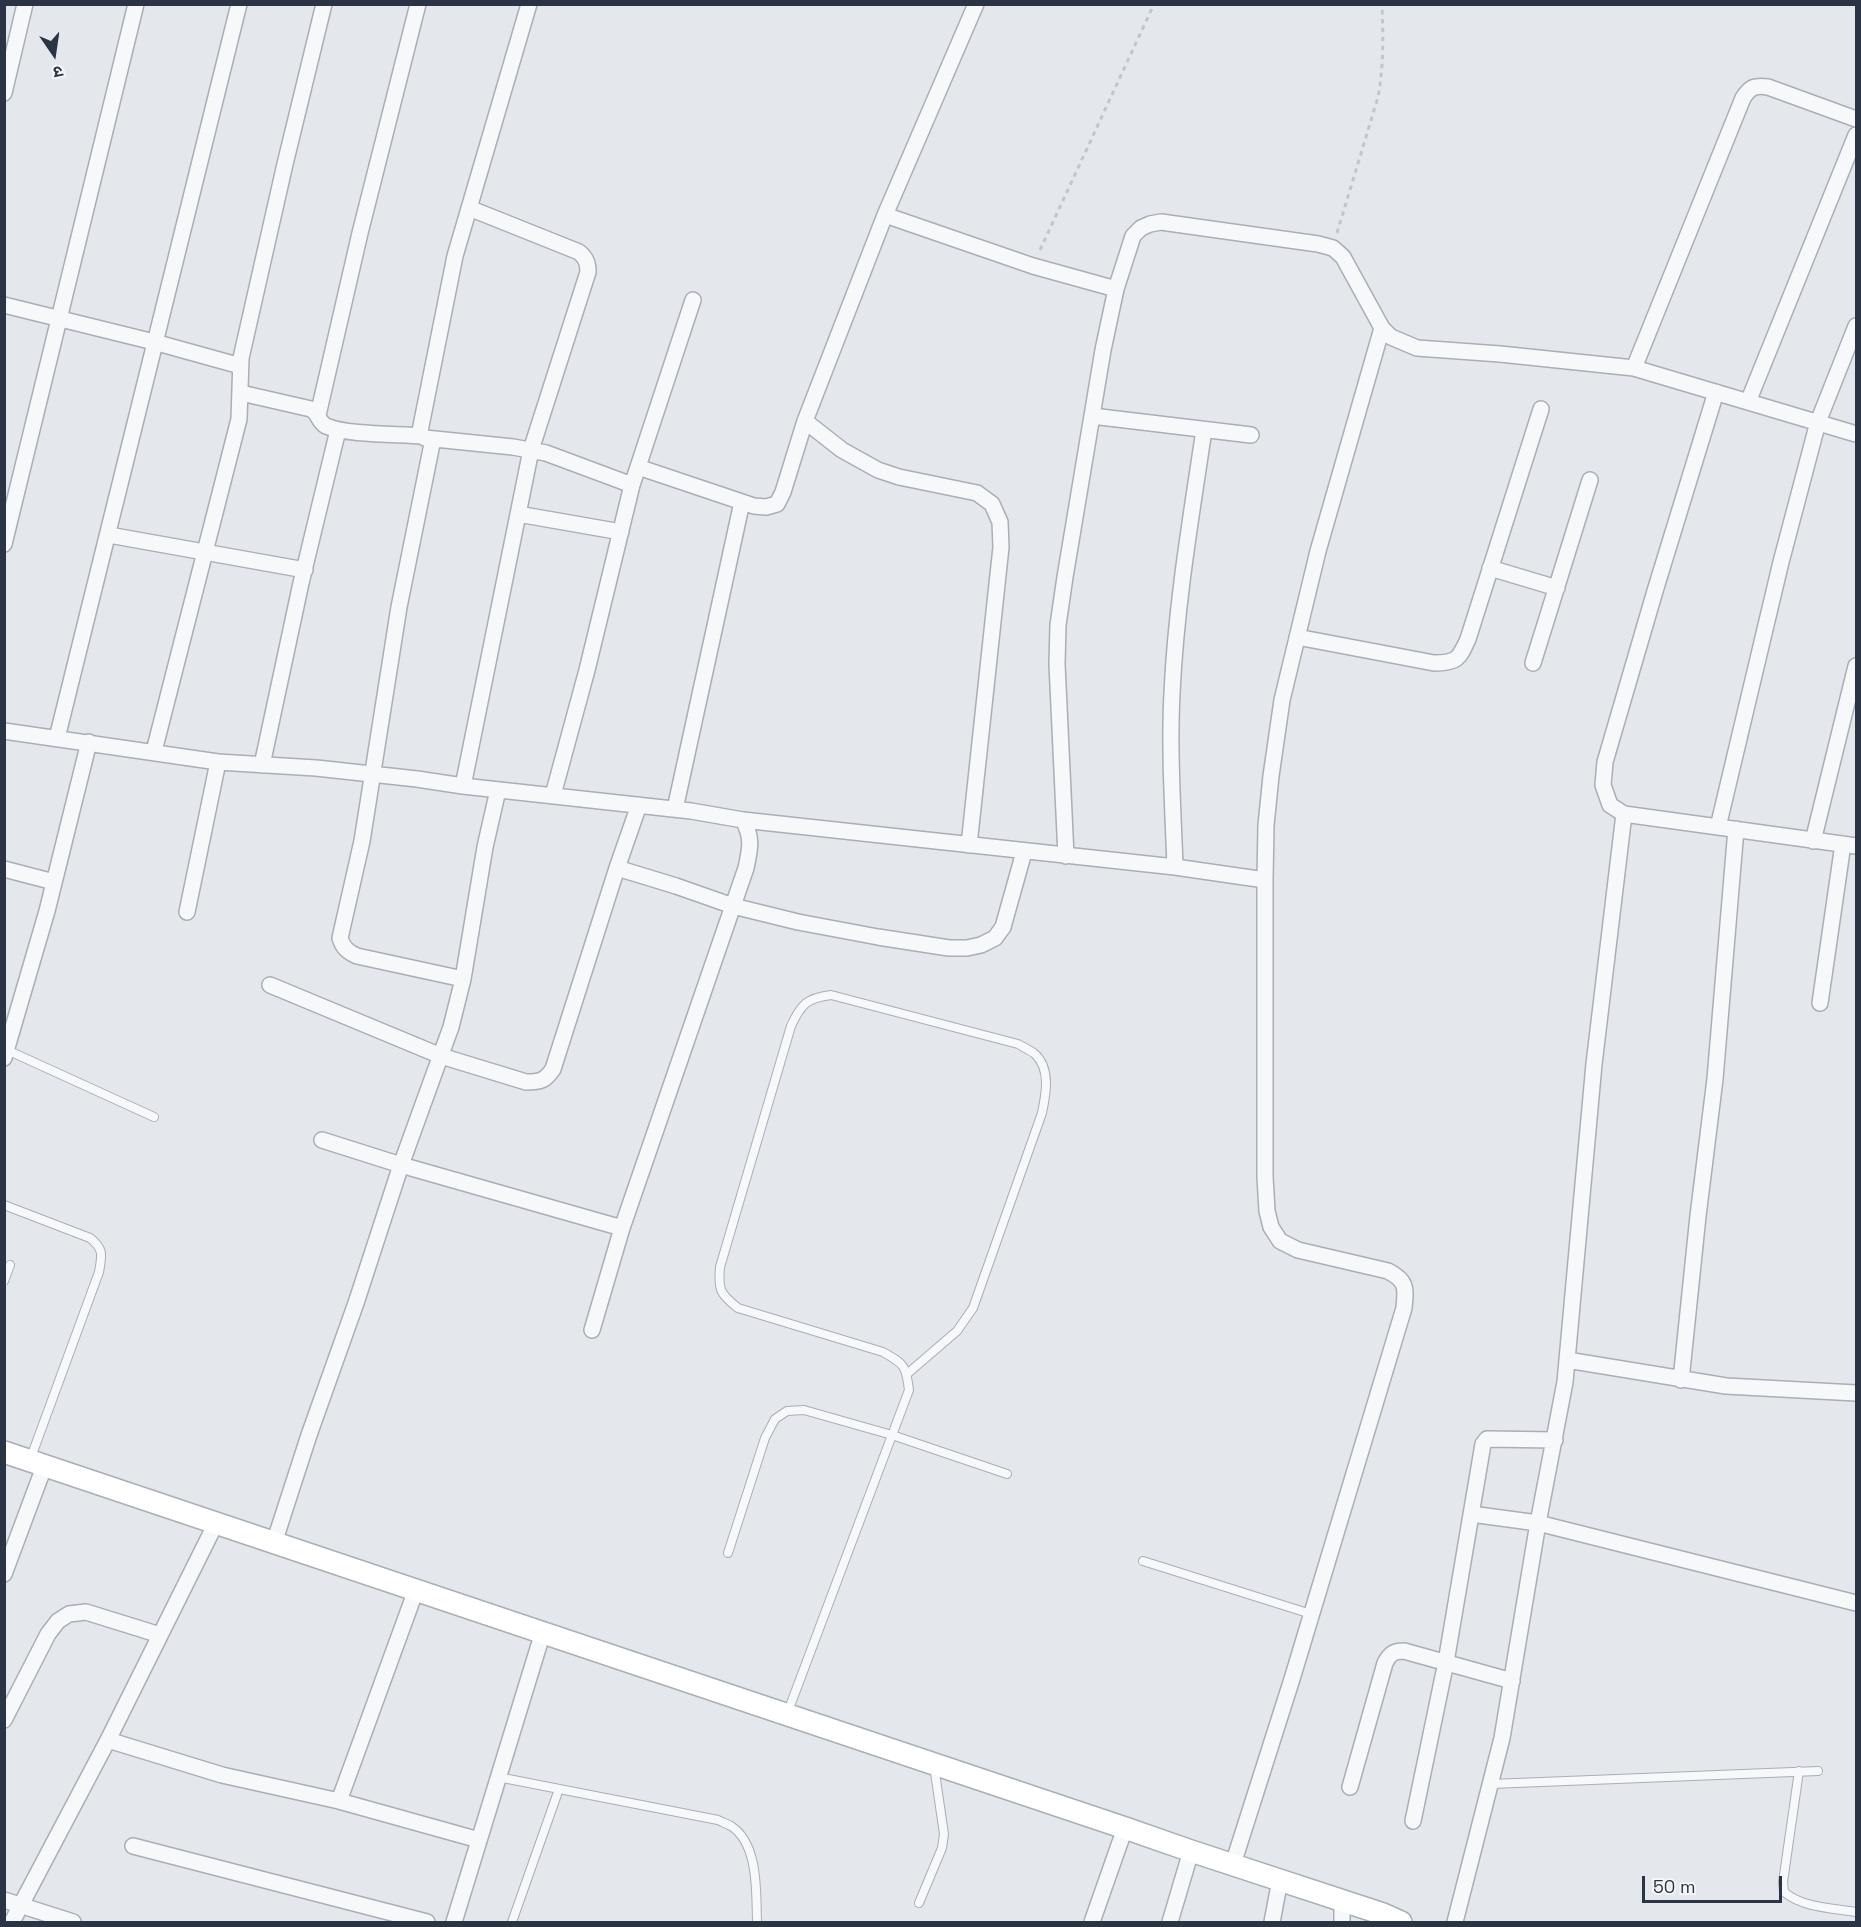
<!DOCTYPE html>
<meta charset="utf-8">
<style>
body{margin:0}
#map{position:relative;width:1861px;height:1927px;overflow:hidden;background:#e4e7ec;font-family:"Space Grotesk","Noto Sans Devanagari",sans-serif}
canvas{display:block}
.frame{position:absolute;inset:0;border:6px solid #2b3445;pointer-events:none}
.north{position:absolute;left:24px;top:24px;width:60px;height:60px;-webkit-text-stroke:4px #f4f6f9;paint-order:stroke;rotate:167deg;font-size:16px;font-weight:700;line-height:24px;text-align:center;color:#2b3445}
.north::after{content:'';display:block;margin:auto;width:21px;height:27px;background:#2b3445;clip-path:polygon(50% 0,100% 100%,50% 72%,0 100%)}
.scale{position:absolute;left:1642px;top:1876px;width:140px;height:27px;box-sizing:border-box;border:3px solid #2b3445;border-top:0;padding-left:8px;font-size:18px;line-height:21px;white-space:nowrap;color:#2b3445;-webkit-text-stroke:4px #f4f6f9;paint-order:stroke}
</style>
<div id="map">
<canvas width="1861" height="1927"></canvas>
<div class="frame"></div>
<div class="north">उ</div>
<div class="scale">50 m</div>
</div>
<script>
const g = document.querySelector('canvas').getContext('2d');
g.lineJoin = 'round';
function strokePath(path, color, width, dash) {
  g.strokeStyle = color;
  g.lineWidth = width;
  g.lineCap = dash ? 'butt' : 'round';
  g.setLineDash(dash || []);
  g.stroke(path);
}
const path = new Path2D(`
 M1337,233L1378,97C1384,65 1383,36 1382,4
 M1040,250L1154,4`);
const lane = new Path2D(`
 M7,1050L154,1117
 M4,1205L90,1238C104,1249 102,1255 99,1272L30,1460
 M4,1281L10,1265
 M728,1553L765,1438L775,1419L787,1411L804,1410L892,1435L1007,1474
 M1143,1561L1311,1614
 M787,1714L909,1390C906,1365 904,1364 883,1352L738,1308C720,1294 718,1290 720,1267L791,1026C801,1004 807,998 831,995L1018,1044C1023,1047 1030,1050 1035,1054C1051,1069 1046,1094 1042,1113L973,1308L957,1331L907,1374
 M1799,1771L1783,1882L1784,1892C1803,1908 1833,1908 1856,1912
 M498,1777L718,1820C722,1822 727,1824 731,1826C759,1844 756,1893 757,1922
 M1491,1784L1818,1771
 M919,1903L942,1848L944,1834L934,1766
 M512,1922L559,1789`);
const street = new Path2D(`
 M529,4L455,256L420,431L422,436L425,438L513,447L546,453L632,485
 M4,93L25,4
 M885,215L1033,266L1116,289
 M4,305L154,342L237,365L240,369
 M1634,368L1743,98C1750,87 1755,85 1768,87L1856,119
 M1716,392L1655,591L1605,762L1603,785L1610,805L1624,814L1856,846
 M241,393L311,409C319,413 318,422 326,426C346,435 398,434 422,436
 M1748,402L1856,135
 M318,415L360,233L418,4
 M1092,416L1251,435
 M805,421L842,450L878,470L899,477L977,493L992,504L1000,522L1001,547L969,845
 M433,439L399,607L362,841L340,938C343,948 348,952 357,956L463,979
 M638,467L754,506L766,507L777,504L783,492L805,421L885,215L976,4
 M518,514L621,532
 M109,535L305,570
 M4,544L136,4
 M1490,568L1557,588
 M1297,637L1434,663C1457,663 1459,659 1468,639L1541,409
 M1533,663L1590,480
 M4,731L218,762L316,768L417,779L463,786L691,811L743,820C753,838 750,849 746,868L622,1228L592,1330
 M57,738L239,4
 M154,751L239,419L241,358L285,164L324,4
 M262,765L301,583L338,430
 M463,786L531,450L588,272C588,263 586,258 579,252L469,208
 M553,795L587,670L632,485L693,300
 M675,809L742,502
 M743,820L1175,867L1265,880
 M1718,827L1781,562L1818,422L1856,326
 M1813,841L1856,666
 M1066,856L1057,664L1058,625L1065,577L1103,350L1116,289L1133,236L1141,228L1150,224L1161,222L1318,244L1333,248L1343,257L1382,328L1391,337L1417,348L1500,354L1634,368L1856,434
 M1175,867C1173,809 1169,751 1172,693C1176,605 1191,517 1204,430
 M617,868L676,886L733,906L798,922L878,937L949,948H967L981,945L995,938L1003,927L1024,852
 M4,869L54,882
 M187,912L218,762
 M270,985L441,1056L526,1082C540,1082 545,1081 553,1069L617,868L639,805
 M1820,1003L1843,844
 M4,1058L47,911L89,742
 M322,1140L401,1165L622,1228
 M1567,1360L1726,1386L1856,1393
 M1681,1380L1698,1216L1715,1079L1736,829
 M1471,1514L1538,1523L1856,1603
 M274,1543L309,1435L356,1303L401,1165L451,1027L463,979L485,847L498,790
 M4,1574L44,1467
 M4,1720L48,1634L58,1621L69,1614L86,1612L160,1635
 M108,1740L222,1775L339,1801L479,1840
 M1350,1787L1385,1663C1390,1654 1393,1651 1404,1651L1512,1681
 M339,1801L416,1590
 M1413,1821L1446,1662L1483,1444L1487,1439L1555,1440
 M133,1846L427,1922
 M1233,1864L1292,1679L1404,1308C1406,1287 1407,1281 1388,1271L1298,1250L1280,1241L1271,1227L1267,1211L1265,1177V880L1266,825L1271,776L1282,700L1318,551L1382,328
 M4,1900L73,1922
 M12,1922L108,1740L216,1523
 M454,1922L543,1632
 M1092,1922L1125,1828
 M1170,1922L1191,1851
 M1272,1922L1280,1880
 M1342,1922V1900
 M1455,1922L1502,1738L1538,1523L1565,1382L1594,1064L1624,814`);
const secondary = new Path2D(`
 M4,1452L1125,1828L1191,1851L1383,1914L1401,1922`);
strokePath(lane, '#a9aeb7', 10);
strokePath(street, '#a9aeb7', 18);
strokePath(secondary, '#a9aeb7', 24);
strokePath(path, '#c2c5cb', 3, [4.5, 4.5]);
strokePath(lane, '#f7f8fa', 8);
strokePath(street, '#f7f8fa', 15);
strokePath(secondary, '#fff', 21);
</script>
